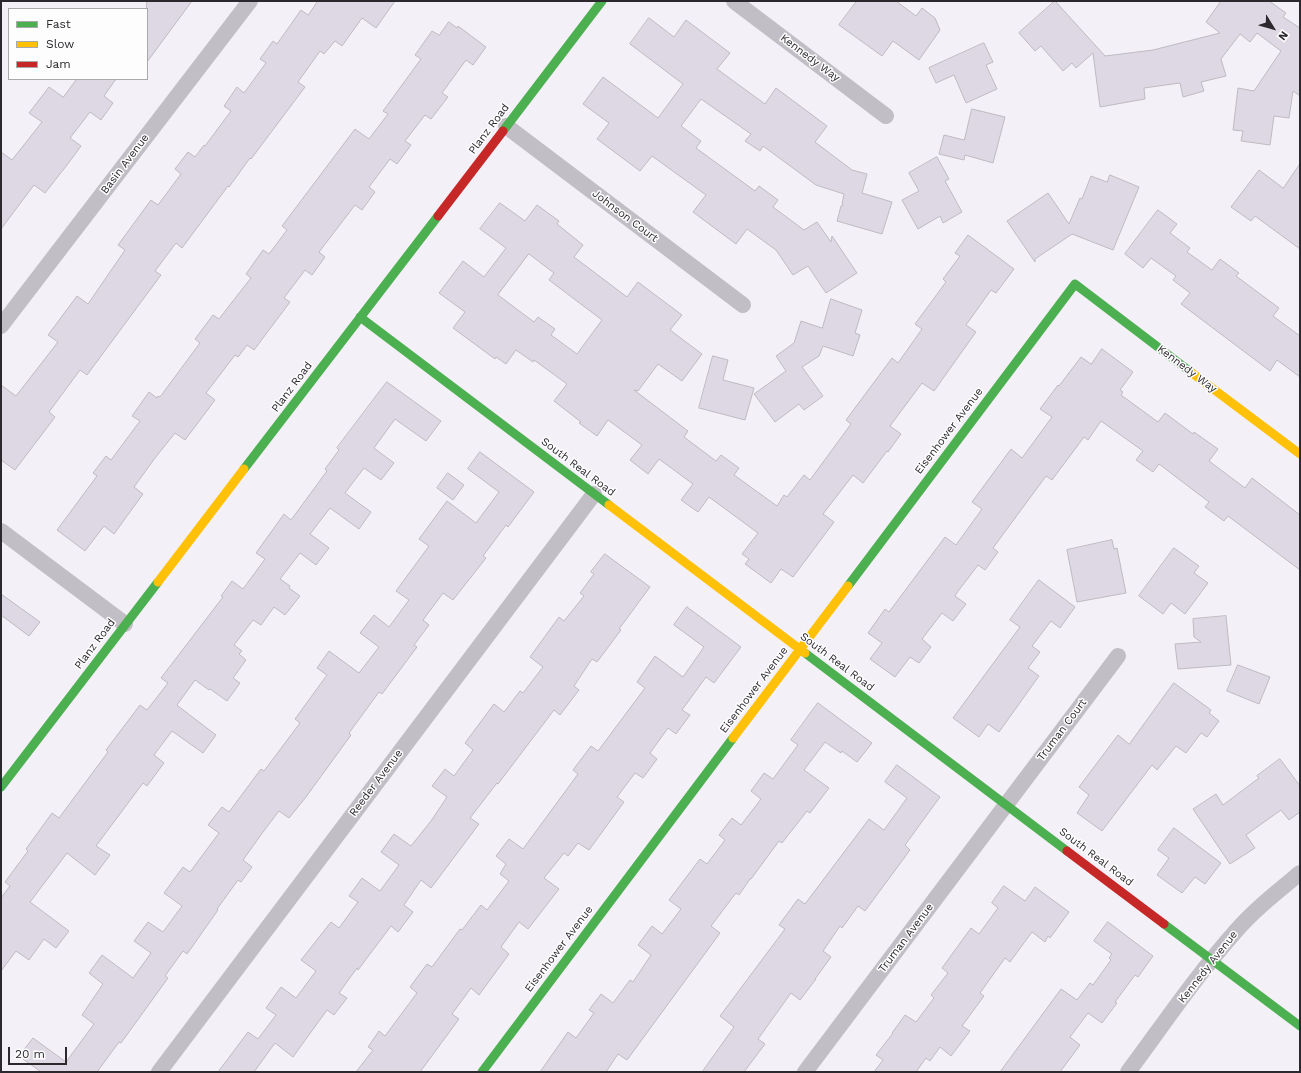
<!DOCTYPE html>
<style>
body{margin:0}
#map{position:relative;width:1301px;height:1073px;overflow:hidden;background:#f4f0f8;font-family:"Work Sans",sans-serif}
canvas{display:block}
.frame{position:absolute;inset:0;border:2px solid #2b282e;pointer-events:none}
.legend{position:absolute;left:8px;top:8px;width:140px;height:72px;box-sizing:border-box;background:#fdfdfd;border:1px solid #a9a8aa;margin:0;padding:5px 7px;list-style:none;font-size:12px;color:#2b282e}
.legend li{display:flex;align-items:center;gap:8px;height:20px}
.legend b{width:20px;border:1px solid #a9a8aa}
.north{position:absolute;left:1253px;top:8px;width:40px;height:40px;-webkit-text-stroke:3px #fdfdfd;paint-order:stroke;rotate:127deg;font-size:11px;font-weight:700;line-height:16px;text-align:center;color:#2b282e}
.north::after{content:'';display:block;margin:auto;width:14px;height:18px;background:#2b282e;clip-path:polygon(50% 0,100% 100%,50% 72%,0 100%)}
.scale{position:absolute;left:8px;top:1047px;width:59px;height:18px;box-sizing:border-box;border:2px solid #2b282e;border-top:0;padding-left:5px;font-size:12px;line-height:14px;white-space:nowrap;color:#2b282e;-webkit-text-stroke:3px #fdfdfd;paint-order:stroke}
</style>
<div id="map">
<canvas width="1301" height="1073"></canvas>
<div class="frame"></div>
<ul class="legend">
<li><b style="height:5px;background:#4caf50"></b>Fast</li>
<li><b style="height:5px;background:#ffc107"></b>Slow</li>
<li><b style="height:5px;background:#c62828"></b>Jam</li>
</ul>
<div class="north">N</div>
<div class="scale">20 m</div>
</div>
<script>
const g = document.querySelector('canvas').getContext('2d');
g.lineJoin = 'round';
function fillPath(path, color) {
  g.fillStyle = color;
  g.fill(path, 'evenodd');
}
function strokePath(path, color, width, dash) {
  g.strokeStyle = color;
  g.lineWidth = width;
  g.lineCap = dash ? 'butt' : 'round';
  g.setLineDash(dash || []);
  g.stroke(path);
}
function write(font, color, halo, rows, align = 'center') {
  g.font = font + ' "Work Sans",sans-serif';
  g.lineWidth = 3;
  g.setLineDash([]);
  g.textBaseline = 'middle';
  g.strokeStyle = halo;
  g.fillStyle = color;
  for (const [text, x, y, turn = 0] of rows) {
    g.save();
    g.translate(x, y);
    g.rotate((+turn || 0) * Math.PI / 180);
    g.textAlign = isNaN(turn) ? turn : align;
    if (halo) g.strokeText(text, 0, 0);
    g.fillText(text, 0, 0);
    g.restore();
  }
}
const building = new Path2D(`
 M147,1H192L147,62Z
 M318,1H395L376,28L362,18L342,46L335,41L324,54L320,51L298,82L305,87L251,159L250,158L229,187L228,186L182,248L176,243L155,271L161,275L87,375L80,370L49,412L55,417L15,470L1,460V385L16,396L58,342L48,335L77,296L88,304L125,250L118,245L151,200L158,205L181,174L175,169L188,152L195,157L204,145L205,146L231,111L224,106L237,87L244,93L266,63L260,59L273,41L277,44L301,10L308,15Z
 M857,1H896L916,16L922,8L935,18L940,30L919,60L893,41L882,56L839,25Z
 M1055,1L1105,56L1153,50L1220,33L1206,22L1221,1H1269L1286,13L1283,17L1300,28V96L1293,91L1289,118L1274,116L1270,145L1241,141L1243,131L1233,130L1238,88L1254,91L1281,51L1257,33L1250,42L1240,34L1221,59L1226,76L1201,82L1204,91L1183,97L1180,83L1144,88L1145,99L1100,107L1093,53L1076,68L1072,63L1063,71L1041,46L1035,51L1019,33Z
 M649,18L674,37L686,20L730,53L717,69L765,104L776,88L827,126L815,142L852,170L867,174L862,193L892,202L882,234L837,221L841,206L843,205L842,204L844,194L816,185L763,146L760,151L745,141L751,134L701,99L681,126L701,141L696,148L755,191L759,186L778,200L773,207L804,230L817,222L831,242L832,236L857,273L826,293L808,266L793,275L776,250L747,229L736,244L693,212L706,195L652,156L640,171L597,139L609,123L583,104L603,77L658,118L683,84L630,44Z
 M449,22L457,28L458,26L486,47L473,65L466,60L442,93L448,97L431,119L425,115L405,141L411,145L397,164L390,159L369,187L375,192L362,210L355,205L319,252L325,257L312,275L305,270L284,298L290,302L254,350L247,345L238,357L235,355L206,393L215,400L185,440L175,433L155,458L134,487L143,494L114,534L104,526L85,551L57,530L97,476L93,473L106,456L111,460L140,421L132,416L149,392L157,398L158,396L160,397L200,343L195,339L213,315L219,319L229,306L251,278L246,274L263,250L269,254L287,230L282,226L355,129L369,139L388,114L383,111L421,59L415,55L432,31L439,35Z
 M984,43L993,62L986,65L997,89L966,103L954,75L936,83L929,68Z
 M77,79H116L104,96L113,103L101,120L90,112L70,138L81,146L67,165L45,193L34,185L1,229V152L12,160L42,122L29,113L49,87L63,97Z
 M972,109L1005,117L993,163L965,155L964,160L939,154L944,135L964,140Z
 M937,157L949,179L945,181L962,212L943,223L940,216L918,229L902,200L919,191L909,173Z
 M1300,164V249L1255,216L1251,221L1231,207L1259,170L1283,188Z
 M1110,175L1139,187L1113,250L1072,234L1035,259V262L1007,221L1048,193L1069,224L1080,198L1082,199L1091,176L1107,182Z
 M500,203L525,221L537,205L559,221L557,224L583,245L574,257L627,297L638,282L682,315L670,330L702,354L682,381L658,364L638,391L634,390L688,431L684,437L716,461L721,455L739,468L734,475L777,506L784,495L787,497L804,475L810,480L851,424L846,420L875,381L892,358L898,363L922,329L915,324L946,282L943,279L960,256L955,253L968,235L1014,269L996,293L991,290L966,325L976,332L934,391L922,383L890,426L901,434L888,452L887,451L863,483L853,475L823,514L834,522L793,577L781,569L771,583L745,564L749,559L742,554L758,533L709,497L698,512L681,500L693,484L659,459L648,474L630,460L642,445L608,420L597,436L579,423L581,422L554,401L567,384L534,360L533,362L516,350L506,364L496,357L495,359L453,328L465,312L439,293L463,261L484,277L506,248L480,229ZM529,254L554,273L549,280L602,320L577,354L551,335L555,329L538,317L534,322L498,295Z
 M1158,210L1177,224L1170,233L1190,248L1187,252L1212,270L1220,259L1239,273L1236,276L1279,308L1273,316L1300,336V377L1277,360L1270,371L1181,304L1190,293L1173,280L1176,276L1151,258L1143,268L1125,254Z
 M831,299L862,310L855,333L860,335L853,356L823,346L819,356L802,367L823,396L804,410L799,404L775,422L754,394L786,371L776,356L794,343L801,321L822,328Z
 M1102,349L1133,372L1120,390L1123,392L1121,395L1158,422L1165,413L1193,434L1194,432L1218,449L1209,461L1245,488L1252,478L1300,515V570L1228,516L1224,521L1205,507L1209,502L1159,464L1153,472L1136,460L1143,451L1101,421L1088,440L1084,437L1052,480L1046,476L993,548L998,552L985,570L978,565L956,594L955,596L966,604L953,621L942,613L922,639L931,647L919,663L910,657L895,677L870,659L882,643L868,633L885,609L889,612L945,537L956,545L982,509L972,502L1011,449L1022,458L1052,417L1040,409L1058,385L1059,386L1081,357L1091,364Z
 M713,356L728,360L723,380L754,388L745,420L699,408Z
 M387,382L441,421L426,441L395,419L374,448L394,463L381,480L364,468L345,493L371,512L359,529L330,508L310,534L329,548L316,565L300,553L280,579L290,586L289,588L300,596L285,615L274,607L261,625L253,620L234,645L242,651L239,654L246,660L233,678L240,683L227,701L210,689L209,690L195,680L177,705L178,706L216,735L203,753L172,731L154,755L164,763L147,786L143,783L96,846L110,855L95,875L67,853L30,902L69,931L56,948L44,939L29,960L16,951L1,971V898L10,886L5,882L28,851L26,849L52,813L59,818L108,752L106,750L140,705L147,710L168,683L161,678L223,597L221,596L232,581L243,589L265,559L256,553L284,514L291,520L327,471L325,469L339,450L337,448Z
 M480,452L534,492L508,527L506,525L483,556L486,558L453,600L443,593L423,620L429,625L414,645L417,647L382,694L379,692L349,733L351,735L306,797L289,818L279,811L263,832L243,860L252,867L241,882L238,880L217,909L218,910L187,954L183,951L165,976L168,978L121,1043L119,1042L97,1072H41L19,1056L33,1038L66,1062L94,1024L82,1015L103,984L89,973L102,955L133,978L151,953L134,941L148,922L163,932L182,906L164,893L183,867L190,872L219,833L208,825L222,807L229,812L261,769L264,771L300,723L295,719L327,675L317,668L329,651L359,673L379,647L360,633L374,615L389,627L409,600L396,591L429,546L419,539L447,501L476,523L499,492L468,469Z
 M448,473L464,485L453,500L437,488Z
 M1112,540L1114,549L1117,548L1126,593L1077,602L1067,550Z
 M1174,548L1199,566L1194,573L1208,583L1185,614L1171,603L1163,614L1139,596Z
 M605,554L650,587L619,629L621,630L597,662L592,659L574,686L579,690L560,715L554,710L498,784L497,783L470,818L479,824L431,888L421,880L404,905L413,912L398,932L391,926L358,970L357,968L339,993L347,998L334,1015L327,1010L293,1057L275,1043L254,1072H218L248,1032L258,1039L276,1015L266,1008L281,987L296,998L316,971L301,960L331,922L339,928L358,902L349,896L362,878L380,891L399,865L381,852L394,834L411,846L431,821L447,797L432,786L445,769L454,776L473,750L465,743L494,704L504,712L520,691L523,693L543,667L530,657L559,617L564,621L584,596L580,593L594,574L591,572Z
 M1039,580L1075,607L1060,628L1051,621L1032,646L1040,652L1028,668L1039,676L999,732L988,724L979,737L953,718L1020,627L1010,620Z
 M1,594L40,622L29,636L1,615Z
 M687,607L741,647L714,683L706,677L682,710L690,715L676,734L668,728L650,753L657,759L643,778L635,773L617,797L624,802L589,850L578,843L568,856L564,853L544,878L559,889L528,929L519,922L501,947L509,954L479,995L471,988L452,1014L459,1019L420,1072H356L373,1050L368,1047L379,1031L385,1036L417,993L410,987L427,964L432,967L460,929L462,930L481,905L487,910L509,881L500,874L506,864L496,856L509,839L523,849L578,774L573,770L591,746L598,751L645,688L637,682L655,656L683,677L704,647L674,625Z
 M1226,616L1231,665L1178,669L1175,644L1201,642L1194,637L1193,619Z
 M1238,665L1270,677L1259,704L1227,691Z
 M1174,683L1211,710L1209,713L1219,721L1207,737L1201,733L1186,753L1176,746L1157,770L1152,765L1102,831L1077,813L1089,795L1079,787L1118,735L1129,744Z
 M818,703L872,743L857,762L842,751L841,753L825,742L804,770L829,788L810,813L807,811L782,843L779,841L751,879H750L739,895L736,893L711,926L720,933L627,1060L618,1054L606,1072H540L568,1032L576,1038L594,1013L589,1010L601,994L613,1003L630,980L633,982L651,955L638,945L652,926L662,934L681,909L669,900L700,859L707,864L725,840L719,835L732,818L741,825L761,799L751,791L764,773L773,779L798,745L791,740Z
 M1280,759L1300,786V812L1289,820L1281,810L1246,835L1255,848L1230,864L1193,809L1216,794L1223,805L1259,778L1257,776Z
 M897,765L940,797L905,845L910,850L865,911L858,906L842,928L840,926L823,951L831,957L815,979H816L800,1000L791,993L758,1039L765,1044L744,1072H702L734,1027L720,1016L785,929L779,925L798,899L805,904L869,819L884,830L907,798L885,782Z
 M1174,828L1221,863L1205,884L1195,877L1182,893L1157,875L1169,858L1158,850Z
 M1004,886L1025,901L1035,887L1069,912L1050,938L1048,936L1045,942L1032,932L1010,962L1005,958L980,993L984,996L962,1026L970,1031L951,1056L940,1047L930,1061L926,1058L916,1072H874L883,1060L876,1055L893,1033H892L905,1015L916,1022L934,998L931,995L948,973L942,968L971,928L979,934L998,908L992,903Z
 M1108,922L1153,956L1138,977L1135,975L1115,1002L1117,1003L1102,1023L1088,1013L1070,1037L1080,1045L1060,1072H1000L1061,989L1077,1000L1090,983L1093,985L1111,960L1109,958L1112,954L1094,941Z`);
const street = new Path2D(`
 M734,1L886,116
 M506,126L743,305
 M1,326L250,1
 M1,531L125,624
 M159,1072L594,494
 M805,1072L1118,656
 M1128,1072C1163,1025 1196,976 1235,932C1254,910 1277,892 1300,873`);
const fast = new Path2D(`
 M503,131L602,1
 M360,317L609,505
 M244,469L438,216
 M848,586L1075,284L1192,373
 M805,653L1067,851
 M1,787L158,582
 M1164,924L1300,1026
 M482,1072L733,738`);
const slow = new Path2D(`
 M1192,373L1300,454
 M609,505L805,653
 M158,582L244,469
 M733,738L848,586`);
const jam = new Path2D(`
 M438,216L503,131
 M1067,851L1164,924`);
const streetNames = [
 ["Kennedy Way",810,58,37],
 ["Planz Road",489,129,-53],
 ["Basin Avenue",125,164,-53],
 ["Johnson Court",625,216,37],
 ["Kennedy Way",1187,369,37],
 ["Planz Road",292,387,-53],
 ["Eisenhower Avenue",949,431,-53],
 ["South Real Road",578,467,37],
 ["Planz Road",95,644,-53],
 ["South Real Road",837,662,37],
 ["Eisenhower Avenue",754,690,-53],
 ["Truman Court",1062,730,-53],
 ["Reeder Avenue",376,783,-53],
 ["South Real Road",1096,857,37],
 ["Truman Avenue",906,938,-53],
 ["Eisenhower Avenue",559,949,-53],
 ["Kennedy Avenue",1208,967,-52]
];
fillPath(building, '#ded8e4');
strokePath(building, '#bdbac0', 1);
strokePath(street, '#c1bec5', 16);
strokePath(fast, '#4caf50', 9);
strokePath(slow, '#ffc107', 9);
strokePath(jam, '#c62828', 9);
write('11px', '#2b282e', '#fdfdfd', streetNames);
</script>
